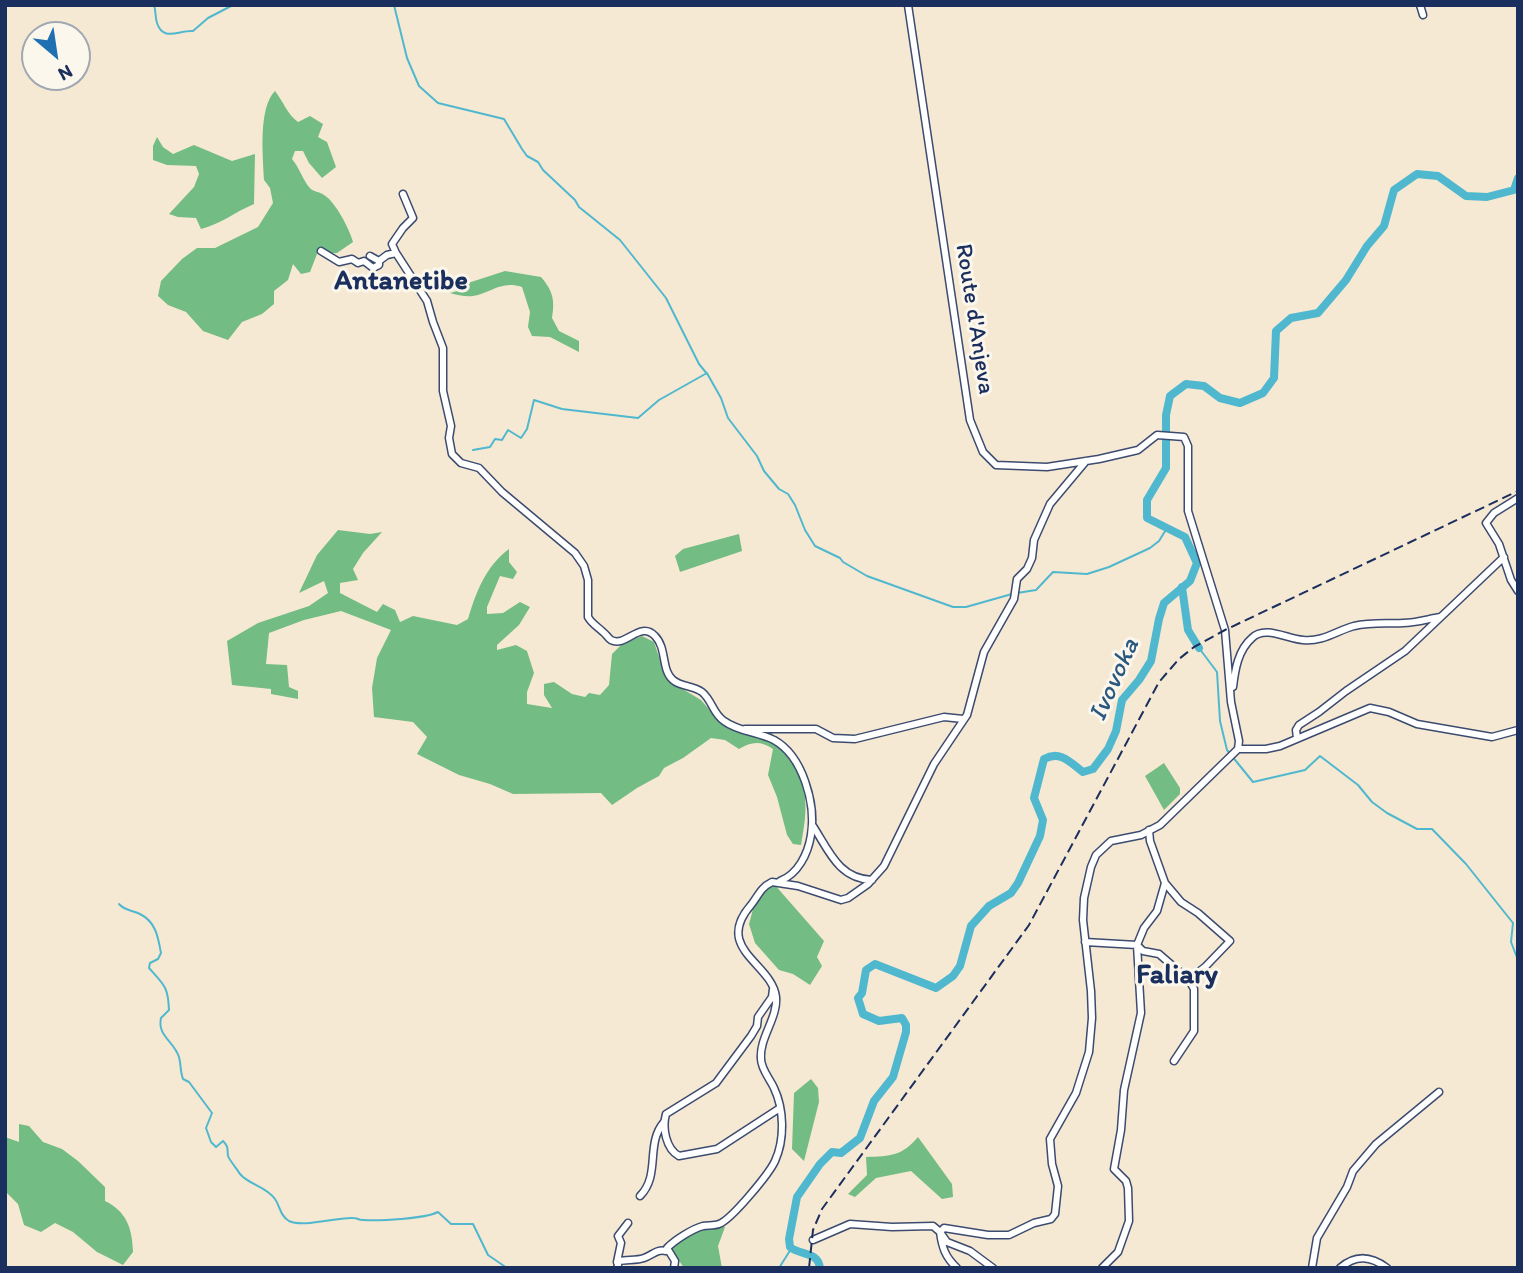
<!DOCTYPE html>
<style>
body{margin:0}
#map{position:relative;width:1523px;height:1273px;overflow:hidden;background:#f6e9d3;font-family:Itim,sans-serif}
canvas{display:block}
.frame{position:absolute;inset:0;border:7px solid #1b2f5e;pointer-events:none}
.north{position:absolute;left:21px;top:21px;width:70px;height:70px;box-sizing:border-box;background:#fbf7ec;border:2px solid #a1a7b3;border-radius:50%;rotate:151deg;font-size:19px;font-weight:700;line-height:28px;text-align:center;color:#1b2f5e}
.north::after{content:'';display:block;margin:auto;width:24px;height:32px;background:#1f6fb2;clip-path:polygon(50% 0,100% 100%,50% 72%,0 100%)}
</style>
<div id="map">
<canvas width="1523" height="1273"></canvas>
<div class="frame"></div>
<div class="north">N</div>
</div>
<script>
const g = document.querySelector('canvas').getContext('2d');
g.lineJoin = 'round';
function fillPath(path, color) {
  g.fillStyle = color;
  g.fill(path, 'evenodd');
}
function strokePath(path, color, width, dash) {
  g.strokeStyle = color;
  g.lineWidth = width;
  g.lineCap = dash ? 'butt' : 'round';
  g.setLineDash(dash || []);
  g.stroke(path);
}
function write(font, color, halo, rows, align = 'center') {
  g.font = font + ' Itim,sans-serif';
  g.lineWidth = 6;
  g.setLineDash([]);
  g.textBaseline = 'middle';
  g.strokeStyle = halo;
  g.fillStyle = color;
  for (const [text, x, y, turn = 0] of rows) {
    g.save();
    g.translate(x, y);
    g.rotate((+turn || 0) * Math.PI / 180);
    g.textAlign = isNaN(turn) ? turn : align;
    if (halo) g.strokeText(text, 0, 0);
    g.fillText(text, 0, 0);
    g.restore();
  }
}
const forest = new Path2D(`
 M275,91C283,101 287,114 298,122L310,116L323,124L318,137L327,142L336,167L322,178L309,163L303,151H295L292,159C300,169 303,180 309,187C314,193 319,191 324,195C335,201 350,230 353,242L337,253L317,254L310,272L301,274L293,264L288,280L274,291V304L262,314L242,322L228,340L203,331L186,312L168,305L158,296L161,281L182,259L197,248H215L258,227L273,203L270,188L264,180C263,157 258,108 275,91Z
 M157,137L163,147L173,154L194,145L232,161L255,154L254,204C235,212 221,224 201,229L196,218L178,217L169,214L194,187L199,174L196,166L167,165L153,160V146Z
 M505,271L541,277C553,291 555,300 552,318L559,331L579,341V352L550,337L532,336L528,327L530,312L522,287C501,280 491,293 473,296C466,297 457,295 450,293L461,290L465,284Z
 M338,530L370,534L382,532L363,553L353,569L358,580L340,583V593L377,612L383,604L395,610L400,622L413,616L457,625L468,619C476,592 486,566 509,549V562L517,572L513,579L500,576L487,607V614L503,613L520,602L530,607L519,625L497,645V650L516,645L527,651L534,673L527,692V704L552,708L544,695V684L554,682L572,694L585,697L589,693L600,695L609,685L612,654L621,645L642,636L654,642L665,675L671,682L701,700L720,722L741,731L772,733C777,743 785,751 791,760C810,790 807,812 801,845L793,844L787,835L777,797L768,775L773,749C760,740 751,742 739,749L725,740L711,738L683,758L664,768L659,776L637,788L612,805L601,793L513,794L490,784L459,775L417,754L427,737L413,722L374,717L372,688L377,658L391,630L341,611L304,620L269,633L266,664L287,665L289,687L298,691V699L271,694V689L232,685L227,641L258,623L309,606L328,593L324,581L299,593L317,555Z
 M739,534L742,551L680,572L675,556L683,549Z
 M1164,763L1180,788V794L1164,810L1145,776Z
 M774,884L824,941L817,957L822,966L810,985L793,974L779,970L755,943L749,924L755,902L761,893Z
 M811,1079L818,1088L819,1102L804,1161L792,1149L794,1093Z
 M19,1124L29,1126L43,1142L62,1149L78,1161L105,1187V1201C127,1212 132,1228 133,1252L123,1265L97,1252L73,1232L55,1223L41,1232L24,1225L18,1204L5,1191V1137L19,1142Z
 M918,1137L952,1184L953,1197L942,1199L911,1171L876,1178L855,1197L848,1194L867,1175L866,1157C891,1156 902,1156 918,1137Z
 M722,1225L725,1227L718,1246L722,1268H684L670,1247L705,1227Z`);
const stream = new Path2D(`
 M154,5C156,11 155,17 157,23C163,42 179,30 193,31L208,18L233,5
 M394,5L407,58L419,86L438,103L504,119L522,149L527,156L538,162L543,170L575,200L579,207L620,240L666,298L699,364L708,375L721,398L728,418L757,456L764,471L779,489L788,494L795,505L805,530L815,546L840,558L843,562L867,576L953,607H966L1012,594
 M473,450L490,447L495,439L502,440L508,430L521,438L527,429L534,400L562,409L638,418L659,400L707,373
 M1017,593L1036,590L1053,572L1087,574L1109,567L1150,548L1159,541L1167,528
 M1199,648L1217,672L1220,721L1227,750L1253,782L1305,770L1320,756L1358,785L1372,802L1387,813L1417,829H1432L1466,864L1513,923L1511,942L1518,960
 M119,904C125,911 132,910 140,914C156,922 158,937 161,953L158,959L150,963L149,968C164,985 168,986 169,1010L161,1018C157,1036 174,1041 179,1057C181,1064 180,1071 183,1079L189,1082L212,1113L206,1128L211,1142L216,1147L223,1141C229,1147 227,1149 228,1156C230,1161 237,1169 240,1174C249,1185 266,1186 275,1199C280,1206 280,1216 289,1221C303,1228 336,1217 353,1218C359,1218 357,1220 363,1220C379,1221 424,1219 438,1212L451,1224H473L488,1255L507,1268
 M779,1268L791,1249`);
const river = new Path2D(`
 M1182,587L1188,630L1199,648
 M820,1268C818,1251 801,1256 790,1247L789,1239L797,1197L820,1164L832,1152L841,1153L860,1138L874,1101L893,1077L906,1032V1025L902,1018L879,1021L863,1014L858,998L862,993L866,970L875,964L936,988L953,976L960,966L971,926L989,906L1011,893L1018,883L1040,836L1043,820L1034,798L1044,759C1060,750 1070,762 1083,772L1093,769L1108,749L1116,731L1122,700L1139,680L1151,661L1159,619L1164,603L1190,581L1197,563L1185,537L1147,518V500L1166,468V415L1170,396L1186,384L1204,386L1220,398L1240,403L1263,393L1274,378L1276,331L1291,318L1318,313L1346,280L1367,246L1384,226L1394,190L1417,174L1438,176L1466,196L1487,197L1514,190L1518,178`);
const minor = new Path2D(`
 M908,5L970,420L983,452L996,465L1047,467L1099,459L1138,450L1157,435L1184,437L1188,446V511L1225,630L1231,702L1239,741L1238,749
 M1420,5L1423,15
 M321,251L339,262L352,259L358,263L364,261L373,268L379,265V261
 M396,253L392,244L403,228L413,218L403,194
 M370,256L379,261L387,255L396,253L427,301L433,322L443,348V391L451,426L449,438L452,454L461,463L479,468L502,492L575,553L584,566L588,580V617C592,624 598,627 603,632C606,634 608,638 611,640C626,648 640,620 655,636C667,648 661,670 673,680C681,687 693,685 702,692C712,700 713,714 724,721C739,732 758,732 774,740C803,756 816,804 811,835C808,854 798,874 780,881
 M1518,498L1494,513L1486,523L1499,544L1511,580L1518,591
 M1233,687C1235,670 1238,650 1252,638C1265,625 1287,639 1303,640C1323,642 1336,631 1354,626C1371,622 1386,624 1403,623C1415,623 1428,619 1440,617
 M745,729H816L833,738L855,739L944,717L963,719
 M1297,738L1296,730L1299,725L1319,712L1346,691L1405,651L1504,557
 M813,826C829,851 839,879 872,880
 M1165,883L1181,902L1198,913L1230,941L1205,967L1192,977L1186,976
 M1085,942L1137,945L1143,951L1159,954L1189,980L1194,989V1031L1174,1061
 M773,989L772,997L758,1017L757,1026L751,1036L716,1083L666,1114C662,1128 666,1149 679,1156L717,1149L780,1108
 M640,1196C661,1175 645,1144 664,1122
 M813,1240L850,1224L892,1227L933,1226L940,1232L947,1242L970,1251L993,1268
 M617,1262L621,1243L618,1236L628,1223
 M617,1268L619,1261C627,1259 636,1261 644,1258C653,1255 656,1249 666,1251
 M674,1268L675,1261L667,1248C675,1240 692,1229 703,1226C708,1225 714,1226 719,1224C731,1220 769,1174 775,1161C785,1139 784,1109 774,1088C770,1079 761,1069 761,1059C759,1038 778,1018 776,997C772,963 713,949 751,905C759,895 760,888 772,882L798,886L841,900L848,898L868,884L884,866L934,764L967,715L984,652L1014,599L1017,579L1027,569L1032,558L1034,540L1050,504L1086,461
 M957,1268C945,1257 942,1247 940,1232L944,1228L988,1235H1009L1034,1223L1051,1219L1055,1214L1058,1186L1052,1164L1050,1139L1076,1093L1089,1052L1092,1018L1091,991L1083,920L1084,898L1091,867L1096,855L1111,841L1141,835L1160,825L1238,749H1266L1280,746L1370,708L1389,712L1417,724L1492,737L1518,730
 M1102,1268L1118,1252L1129,1221L1128,1188L1126,1181L1114,1169L1121,1130L1124,1090L1141,1013L1137,945L1144,928L1157,911L1165,883L1150,841L1149,830
 M1312,1268L1317,1238L1347,1187L1353,1171L1376,1144L1439,1092
 M1340,1268C1356,1254 1371,1256 1387,1268`);
const rail = new Path2D(`
 M809,1268L813,1230L822,1209L1029,925L1159,682L1179,659L1194,647L1225,630L1518,491`);
const streetNames = [
 ["Route d'Anjeva",974,319,81]
];
const waterNames = [
 ["Ivovoka",1115,680,-66]
];
const quarterNames = [
 ["Antanetibe",401,282],
 ["Faliary",1177,976]
];
fillPath(forest, '#73bc83');
strokePath(stream, '#50b8ce', 2);
strokePath(river, '#50b8ce', 8);
strokePath(minor, '#3c4b70', 9);
strokePath(minor, '#fff', 6);
strokePath(rail, '#1b2f5e', 2, [10, 5]);
write('24px', '#1b2f5e', '#fbf7ec', streetNames);
write('italic 26px', '#2b5880', '#fbf7ec', waterNames);
write('bold 28px', '#1b2f5e', '#fbf7ec', quarterNames);
</script>
